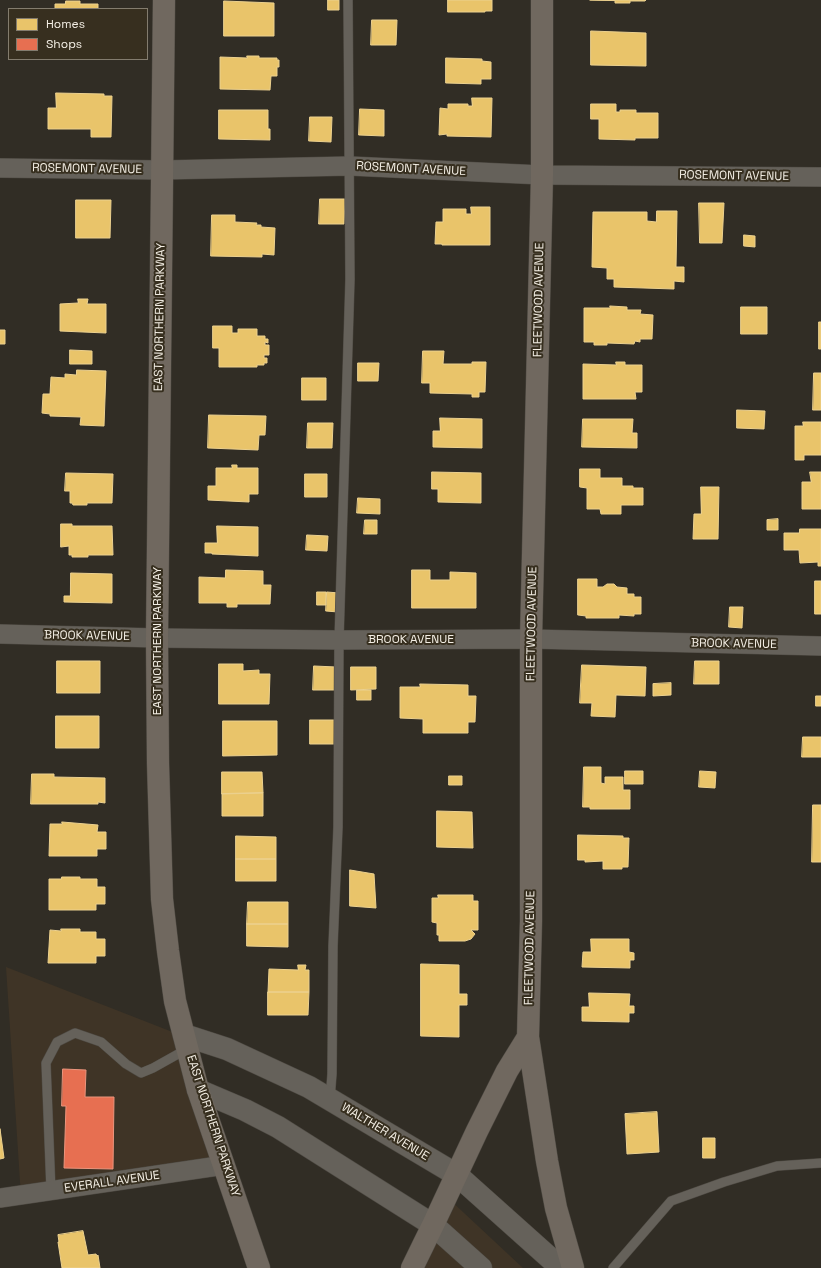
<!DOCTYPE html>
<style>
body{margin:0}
#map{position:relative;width:821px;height:1268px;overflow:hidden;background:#312d25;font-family:"Space Grotesk",sans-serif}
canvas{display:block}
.legend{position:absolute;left:8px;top:8px;width:140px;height:52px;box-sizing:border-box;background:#372f1f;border:1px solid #837c6e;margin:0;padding:5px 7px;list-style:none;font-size:12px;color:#f4efe5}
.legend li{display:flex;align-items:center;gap:8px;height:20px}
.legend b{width:20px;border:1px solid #837c6e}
</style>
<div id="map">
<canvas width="821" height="1268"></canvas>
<ul class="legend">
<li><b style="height:11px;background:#e9c46a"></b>Homes</li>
<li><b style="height:11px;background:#e76f51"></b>Shops</li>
</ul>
</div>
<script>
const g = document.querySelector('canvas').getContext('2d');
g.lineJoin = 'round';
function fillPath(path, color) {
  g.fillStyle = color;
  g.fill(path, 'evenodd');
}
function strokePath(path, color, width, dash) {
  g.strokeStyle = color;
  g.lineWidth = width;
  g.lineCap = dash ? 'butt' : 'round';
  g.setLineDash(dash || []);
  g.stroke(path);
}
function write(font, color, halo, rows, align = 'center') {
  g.font = font + ' "Space Grotesk",sans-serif';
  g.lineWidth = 4;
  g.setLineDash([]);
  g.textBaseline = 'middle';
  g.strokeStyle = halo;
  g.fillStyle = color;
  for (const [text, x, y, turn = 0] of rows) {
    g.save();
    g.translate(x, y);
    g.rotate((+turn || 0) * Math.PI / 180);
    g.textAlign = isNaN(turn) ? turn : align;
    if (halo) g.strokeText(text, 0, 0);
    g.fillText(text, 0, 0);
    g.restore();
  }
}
const commercial = new Path2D(`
 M6,967L193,1040L226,1167L21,1197Z
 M448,1198L523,1268H413Z`);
const homes = new Path2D(`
 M328,0H339V10H328Z
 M448,0H492V11H485V12H448Z
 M590,0H646L645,1H630V3H615V1Z
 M66,1H80V4H98V9H55V4H65Z
 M224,1L274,3V36H224Z
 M372,20H397L396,45H371Z
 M591,31L646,33V66L591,65Z
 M247,56H259V58H277V60H279V67H277V76H271L270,90L220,89V57L247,58Z
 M446,58L482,59V61L491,62V79H481V84L446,83Z
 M56,93L104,94V96H112L111,137H91V129H48V108H56Z
 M472,98H492L491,137L447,136V134L439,135L440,108L448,109V104H468V106H472Z
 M591,104H616V112H620V110H636V113H658V138H635V140L599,139V119H591Z
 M360,109L384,110V136L359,135Z
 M219,110H268V129H270V140L219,139Z
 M310,117H332L331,142L309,141Z
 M320,199H345L344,224H319Z
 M76,200H111L110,238H76Z
 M699,203H724L722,243H700Z
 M471,207H490V245H442V244H435L436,222H443V209H466V214H471Z
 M657,211H677L676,267H684V282L674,281V289L614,287V279H607V268L592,267L593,212H647V221L656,222Z
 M212,215H235V222L257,223L256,225H261V227L275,228L274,255L262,254V257L211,256Z
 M744,235L755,236V247L744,246Z
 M78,299H88L87,304H106V333L60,331V304L78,303Z
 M610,306L627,307V310H641L640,314L653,315L652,339H640V342L635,341L634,344L607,343V345H594V342H584V308H610Z
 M741,307H767V334H741Z
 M819,322H821V349H819Z
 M213,326H232V333H238V329H257V336H265V339H268V343L265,342V345H269V355H264V358H267V363H264V365H257V367H219V348H213Z
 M0,330H5V344H0Z
 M70,350L92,351V364H70Z
 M423,351H444L443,364H472V362H486L485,392H479V397H472V394L430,393V383H422Z
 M616,362H625V365H642V392H635L636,399H583V364L616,365Z
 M358,363H379L378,381H358Z
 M77,370L106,371L104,426L80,425L81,417L50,416V414L42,413L43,394H50L51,377L65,378V374L76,375Z
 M814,373H821V410H813Z
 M302,378H326V400H302Z
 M737,410L765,411L764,429L737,428Z
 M209,415L266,416L265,435H259L258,450L208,448Z
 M440,418L482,419V448L433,447V431H440Z
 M583,419H633L632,433H637V448L582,447Z
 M803,422H821V455H804V460H795V426H803Z
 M308,423H333L332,448H307Z
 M232,465H237V468H258V494H249V502L208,500V486H216V468H232Z
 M580,469H600V478H622V486H633V488H643V505H621V514H601L600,509H587V488L580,487Z
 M432,472L481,473V503L438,502V489H432Z
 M810,472H821V509H802V482H811Z
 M66,473L113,474L112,503H87V505H73L72,503H70V491H65Z
 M305,474H327V497H305Z
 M701,487H719L718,539H693L694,514H701Z
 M358,498L380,499V514L357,513Z
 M778,519V530H767V520Z
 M365,520H377V534H364Z
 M61,524H72V526H112L113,555H88V557H72V555H69V546L61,547Z
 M217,526L258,527V556L212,554V553H205V543H217Z
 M800,529H821V566H818V562L800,563L799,550H784V533H799Z
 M307,535L328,536L327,551L306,550Z
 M226,570L263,571V585H271L270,604H237V607H227V603H199V577L225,578Z
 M412,570H430V580H450V572L476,573V608H412Z
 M71,573L112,574V603L64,602V596H70Z
 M578,579H597V587H603L607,584H614L617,587L627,588V594H634V597H641V614H634V616L619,615V618H586V616L578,615Z
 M815,581H821V614H815Z
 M317,592H326V605H317Z
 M327,592L339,593L338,612L326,611Z
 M730,607H743L742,628L729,627Z
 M57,661H100V693H57Z
 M695,661H719V684H694Z
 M219,664H243V671L259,670V674H270L269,704H219Z
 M582,665L646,667L645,696L616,695L615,717L591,716L592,703H580Z
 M314,666L336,667L335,690H313Z
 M351,667H376V689L351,690Z
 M671,683V695L653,696V684Z
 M420,684L468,685V696H476L475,722H468V733H423V719L400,718V687H420Z
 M357,690H371V700H357Z
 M816,696H821V706H816Z
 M56,716H99V748H56Z
 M310,720H335V744H310Z
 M223,721H277V755L223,756Z
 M803,737H821V757H802Z
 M584,767H601V783L605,784V777H623V790H630V809H590V807H583Z
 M625,771H643V784H625Z
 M700,771L716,772L715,788L699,787Z
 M222,772H262L263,793L222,794Z
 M32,774H54V777L105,778V803L98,802V804H31Z
 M449,776H462V785H449Z
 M263,793V816H222V794Z
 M813,805H821V862H812Z
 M437,811L472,812L473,848L437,847Z
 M62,822L98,825L97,832H106V849H97V856H49L50,824H62Z
 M578,835L623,836V838H629L628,867H622V869H603V861L585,862V860H578Z
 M236,836L276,837V859H236Z
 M236,859H276V881H236Z
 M350,870L374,874L376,908L350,906Z
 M62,877H80V879H97V887H105V904H96V910H49V879H61Z
 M438,895H473V901H478V930H471L475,934L471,939L465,941H439V935H437V923L432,922V898H438Z
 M248,902H288V924H247Z
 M247,924H288V947L247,946Z
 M61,929H80V932H96V939H105V956H96V963H48L50,930L61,931Z
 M591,939H629V952L634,953V960H630V968L582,967L583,952H591Z
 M421,964L459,965V994H467V1005H459V1037L421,1036Z
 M298,965H306L305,970H309V992H268L269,969L298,970Z
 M268,992H309L308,1015H268Z
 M589,993L630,994L629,1006H634V1013H629V1022L582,1021V1007H589Z
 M657,1112L659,1152L627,1154L625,1114Z
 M0,1129L4,1158L0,1159Z
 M703,1138H715V1158H703Z
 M83,1231L88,1255L96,1254L97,1256L98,1255L100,1268H62L58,1242H59L58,1235Z`);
const shops = new Path2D(`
 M63,1069L86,1070L85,1097H114L113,1169L64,1168L66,1106H62Z`);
const service = new Path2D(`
 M330,1099L332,1074L333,946L338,827L339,640L350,279L348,0
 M51,1191L46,1063L57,1042L75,1033L101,1042L126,1064L141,1073L153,1068L187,1049
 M613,1268L671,1201L724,1182L777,1166L821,1163`);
const minor = new Path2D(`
 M0,168L162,170L350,166L542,175L821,177
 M0,634L157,638L339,640L531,639L821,646
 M0,1198L225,1165`);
const secondary = new Path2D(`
 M184,1035L227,1049L309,1087L457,1175L561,1268
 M198,1090L245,1110L278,1127L327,1158L433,1225L481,1268`);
const primary = new Path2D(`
 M164,0L157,638L158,763L162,899L168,951L175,1001L198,1090L259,1268
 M528,1037L547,1161L556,1208L573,1268
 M412,1268L433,1225L477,1131L507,1071L528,1037L531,921V639L542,175V0`);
const streetNames = [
 ["ROSEMONT AVENUE",87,169,1],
 ["ROSEMONT AVENUE",411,169,3],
 ["ROSEMONT AVENUE",734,176,1],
 ["FLEETWOOD AVENUE",539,300,-89],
 ["EAST NORTHERN PARKWAY",160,317,-89],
 ["FLEETWOOD AVENUE",532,624,-89],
 ["BROOK AVENUE",87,636,1],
 ["BROOK AVENUE",411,640],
 ["EAST NORTHERN PARKWAY",158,641,-90],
 ["BROOK AVENUE",734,644,1],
 ["FLEETWOOD AVENUE",530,948,-89],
 ["EAST NORTHERN PARKWAY",213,1126,72],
 ["WALTHER AVENUE",385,1132,31],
 ["EVERALL AVENUE",112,1182,-8]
];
fillPath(commercial, '#3f3426');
fillPath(homes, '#e9c46a');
strokePath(homes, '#ecd18f', 1);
fillPath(shops, '#e76f51');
strokePath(shops, '#eb957d', 1);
strokePath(service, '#4d4942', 10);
strokePath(minor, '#4d4942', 20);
strokePath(secondary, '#4d4942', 23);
strokePath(primary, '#4d4942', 23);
strokePath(service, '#65615a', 9);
strokePath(minor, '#65615a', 19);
strokePath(secondary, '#65615a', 22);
strokePath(primary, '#70685f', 22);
write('12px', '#f4efe5', '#372f1f', streetNames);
</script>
